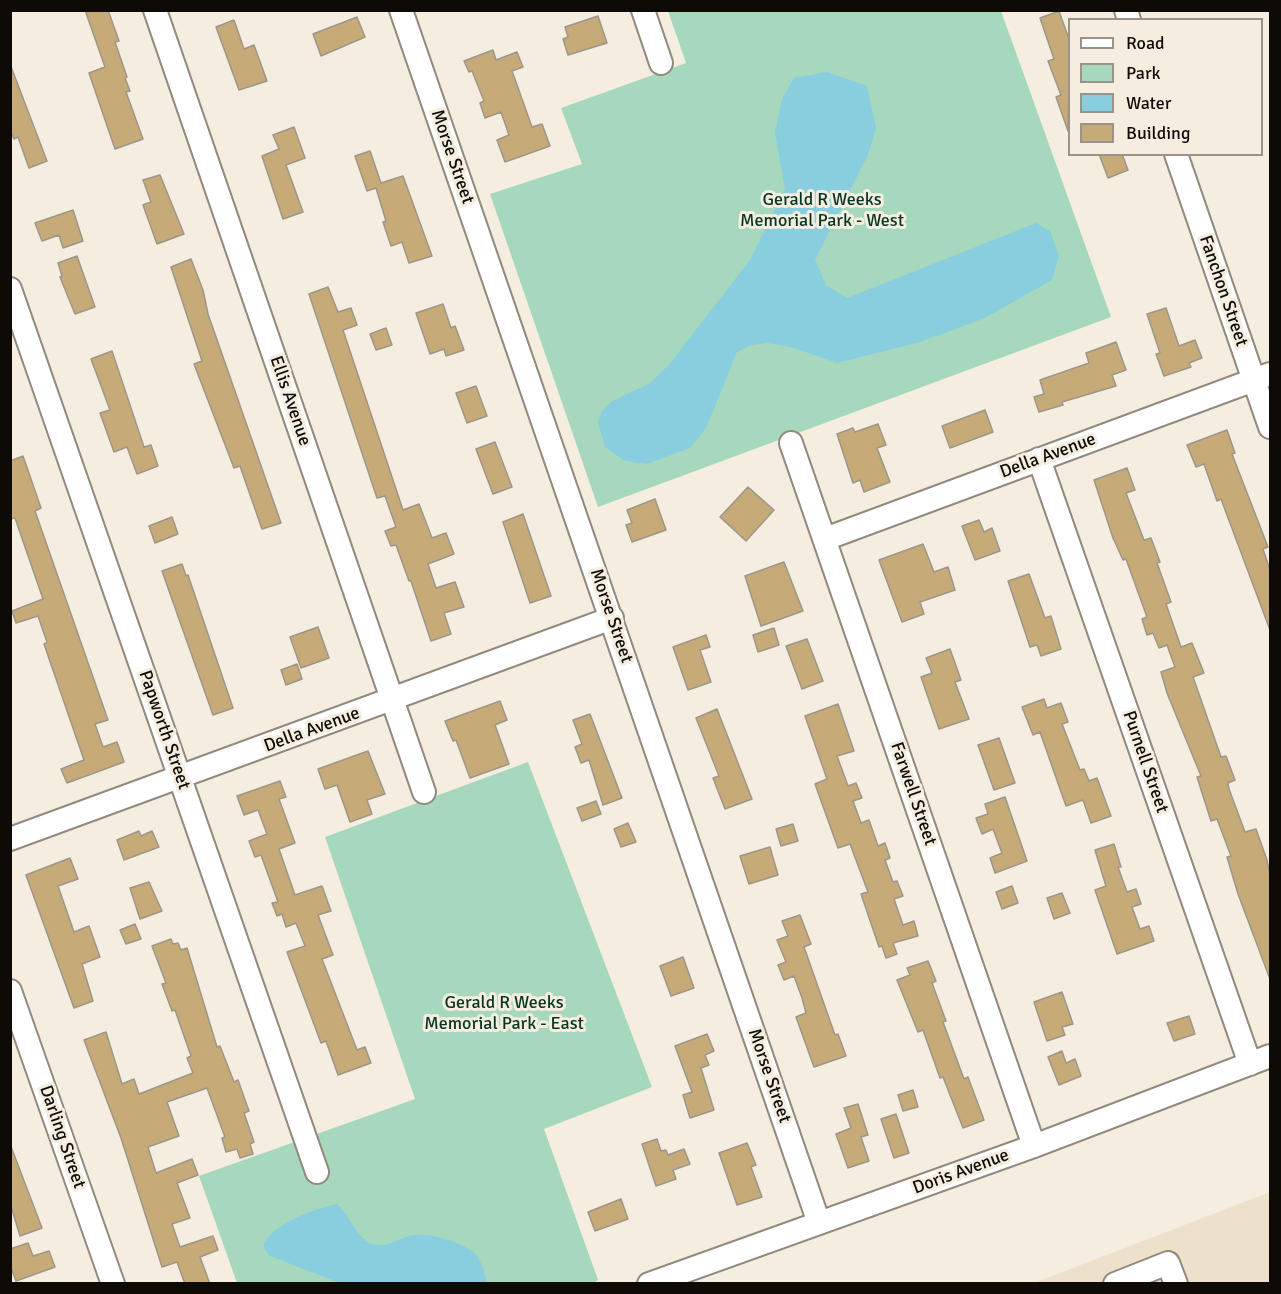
<!DOCTYPE html>
<style>
body{margin:0}
#map{position:relative;width:1281px;height:1294px;overflow:hidden;background:#f5eddf;font-family:Signika,sans-serif}
canvas{display:block}
.frame{position:absolute;inset:0;border:12px solid #0e0b07;pointer-events:none}
.legend{position:absolute;left:1068px;top:18px;width:195px;height:138px;box-sizing:border-box;background:#f5eddf;border:2px solid #999389;margin:0;padding:8px 10px;list-style:none;font-size:18px;color:#0e0b07}
.legend li{display:flex;align-items:center;gap:12px;height:30px}
.legend b{width:30px;border:2px solid #999389}
</style>
<div id="map">
<canvas width="1281" height="1294"></canvas>
<div class="frame"></div>
<ul class="legend">
<li><b style="height:8px;background:#fff"></b>Road</li>
<li><b style="height:16px;background:#a6d8bd"></b>Park</li>
<li><b style="height:16px;background:#88cede"></b>Water</li>
<li><b style="height:16px;background:#c6aa78"></b>Building</li>
</ul>
</div>
<script>
const g = document.querySelector('canvas').getContext('2d');
g.lineJoin = 'round';
function fillPath(path, color) {
  g.fillStyle = color;
  g.fill(path, 'evenodd');
}
function strokePath(path, color, width, dash) {
  g.strokeStyle = color;
  g.lineWidth = width;
  g.lineCap = dash ? 'butt' : 'round';
  g.setLineDash(dash || []);
  g.stroke(path);
}
function write(font, color, halo, rows, align = 'center') {
  g.font = font + ' Signika,sans-serif';
  g.lineWidth = 6;
  g.setLineDash([]);
  g.textBaseline = 'middle';
  g.strokeStyle = halo;
  g.fillStyle = color;
  for (const [text, x, y, turn = 0] of rows) {
    g.save();
    g.translate(x, y);
    g.rotate((+turn || 0) * Math.PI / 180);
    g.textAlign = isNaN(turn) ? turn : align;
    if (halo) g.strokeText(text, 0, 0);
    g.fillText(text, 0, 0);
    g.restore();
  }
}
const built = new Path2D(`
 M1270,1192V1283H1034Z`);
const green = new Path2D(`
 M668,11H1001L1111,317L598,507L490,194L582,164L561,108L686,63Z
 M528,762L652,1087L544,1129L598,1280L591,1284L237,1283L199,1176L415,1099L325,837Z`);
const water = new Path2D(`
 M827,72L867,86L876,128L868,155L815,260L826,285L847,298L1036,223L1050,231L1059,256L1052,280L985,318L917,343L837,363L791,347L768,343L751,345L737,352L706,428L690,448L647,464L625,461L605,447L598,422L602,411L611,402L650,383L668,366L750,260L785,189L775,133L782,99L794,78Z
 M337,1204C351,1215 357,1244 378,1245C390,1246 402,1237 414,1235C431,1233 463,1242 475,1254C482,1261 485,1274 487,1283H340L270,1256L264,1248V1243C277,1222 314,1209 337,1204Z`);
const building = new Path2D(`
 M85,10H108L119,41L115,42L127,77L125,78L130,91L126,92L143,139L115,149L89,73L105,67Z
 M1059,11L1070,42L1068,131L1056,97L1061,95L1048,61L1054,59L1040,18Z
 M598,16L607,43L568,55L563,39L568,37L565,27Z
 M357,17L365,37L321,56L313,34Z
 M234,20L244,49L254,45L267,81L239,90L216,27Z
 M493,50L496,60L517,52L523,67L512,71L532,127L542,124L550,146L505,162L497,140L509,135L501,112L485,118L480,103L484,101L472,71L469,72L464,61Z
 M10,64L47,161L29,168L18,137L14,139L10,130Z
 M294,127L305,158L286,165L303,212L283,219L262,156L279,149L273,135Z
 M370,151L381,183L403,176L432,256L409,263L402,242L391,246L383,222L386,221L376,188L367,191L355,156Z
 M1099,154H1122L1128,170L1108,178Z
 M160,175L184,234L157,244L143,205L151,202L143,180Z
 M73,210L83,241L63,248L59,235L42,241L35,223Z
 M77,256L95,307L75,314L60,277L62,276L58,263Z
 M191,259L203,290L208,314L281,523L262,529L240,466L234,468L194,364L202,361L171,267Z
 M328,287L338,312L351,308L357,325L343,330L403,510L419,504L432,538L446,533L454,554L428,564L436,588L455,582L464,607L444,613L451,634L431,641L411,581H409L396,545L391,546L385,531L396,527L385,496L377,498L309,294Z
 M443,304L451,328L455,326L464,350L446,356L444,349L430,354L416,313Z
 M1166,308L1179,346L1195,340L1202,358L1189,363L1191,367L1164,376L1156,354L1160,353L1147,314Z
 M386,328L392,345L376,350L370,334Z
 M1116,342L1126,370L1112,375L1116,386L1062,402L1063,405L1039,412L1034,397L1044,394L1040,380L1089,363L1086,353Z
 M112,351L144,447L151,445L158,466L137,474L127,447L114,452L100,413L110,410L91,359Z
 M476,386L487,416L467,423L456,393Z
 M985,410L993,432L950,448L942,426Z
 M878,424L886,445L877,448L890,482L864,492L860,480L853,483L837,434L853,428L855,432Z
 M1227,430L1235,453L1232,454L1268,547L1263,549L1270,570V630L1221,499L1217,501L1204,464L1196,467L1187,445Z
 M495,442L512,487L493,494L476,449Z
 M23,456L41,508L35,511L108,720L95,724L103,747L117,742L124,762L67,783L61,769L84,760L44,644L47,642L38,616L16,623L12,611L43,599L15,518L10,519V461Z
 M1127,468L1135,490L1126,493L1144,540L1151,538L1160,562L1157,563L1171,602L1166,604L1181,647L1192,643L1204,673L1193,677L1221,757L1226,756L1235,780L1228,783L1229,789L1245,832L1256,829L1267,860L1270,875V979L1238,894L1227,857L1231,856L1217,819L1211,821L1197,777L1201,776L1167,693L1161,672L1175,667L1167,645L1159,648L1153,633L1147,635L1142,619L1147,617L1126,559L1123,560L1113,538L1094,480Z
 M748,487L774,510L746,541L720,517Z
 M655,499L666,530L632,542L626,525L632,523L627,510Z
 M523,514L551,596L530,603L503,522Z
 M172,517L178,534L155,543L149,526Z
 M979,520L984,532L992,528L1000,551L975,560L962,526Z
 M923,544L934,572L948,567L955,590L920,602L924,614L902,622L879,560Z
 M784,562L803,611L761,626L745,576Z
 M182,564L186,576L188,575L233,708L213,715L162,571Z
 M1029,574L1045,618L1051,616L1061,649L1041,656L1037,645L1030,647L1008,581Z
 M318,627L329,658L301,668L290,637Z
 M774,628L779,645L758,652L753,635Z
 M706,635L710,647L700,650L711,682L688,690L673,647Z
 M807,639L823,681L802,689L786,646Z
 M950,649L961,680L955,682L969,719L939,729L921,677L932,673L926,658Z
 M297,664L302,679L286,685L281,670Z
 M1044,699L1047,708L1061,703L1068,722L1062,724L1080,770L1084,769L1089,781L1097,778L1111,816L1091,823L1083,800L1066,806L1040,732L1033,735L1022,707Z
 M500,701L507,720L495,725L509,764L470,778L456,740L453,741L445,721Z
 M838,704L854,751L837,756L848,786L856,783L862,798L853,801L861,823L869,820L878,846L885,843L890,858L885,860L893,882L897,881L903,896L894,899L903,925L914,921L918,936L893,943L897,954L886,958L882,946L879,947L861,894L868,892L850,844L838,848L815,784L827,779L805,716Z
 M717,709L752,799L725,809L713,778L719,776L696,718Z
 M590,714L622,798L603,805L589,760L581,763L575,747L582,744L573,720Z
 M999,738L1015,783L994,790L978,745Z
 M368,751L385,794L367,800L372,814L350,822L337,785L325,789L318,769Z
 M280,781L286,797L279,799L295,843L279,849L295,895L322,886L331,911L318,915L333,955L322,959L357,1050L365,1047L371,1063L338,1075L326,1041L321,1043L287,952L305,946L296,923L286,927L282,914L277,916L272,903L278,902L261,855L255,857L249,841L267,834L258,810L244,815L237,796Z
 M1005,797L1027,861L995,873L990,858L1002,853L993,829L982,834L976,818L988,814L985,804Z
 M596,801L601,814L582,821L577,808Z
 M628,823L636,842L621,847L614,829Z
 M793,824L798,841L781,846L776,829Z
 M139,831L141,836L152,831L159,847L124,860L117,840Z
 M1114,844L1121,867H1118L1127,892L1136,889L1141,904L1132,907L1140,929L1149,926L1154,941L1117,954L1095,890L1106,886L1095,850Z
 M770,847L778,875L749,884L740,856Z
 M70,858L78,879L58,886L74,932L89,926L100,957L82,964L93,1001L74,1008L26,875Z
 M149,882L162,911L140,919L130,888Z
 M1012,886L1018,903L1002,909L996,892Z
 M1062,893L1070,913L1054,919L1047,898Z
 M800,915L811,944L804,947L835,1035L838,1034L846,1056L814,1067L796,1017L806,1013L802,998L794,976L784,980L778,965L786,962L777,940L788,936L782,921Z
 M135,924L141,939L126,944L120,930Z
 M171,939L173,944L178,943L181,950L187,948L217,1047L220,1046L234,1082L238,1080L249,1111L244,1113L254,1142L250,1144L253,1154L240,1158L237,1149L226,1152L222,1138L225,1137L207,1088L167,1102L179,1136L148,1147L156,1173L192,1159L198,1175L177,1183L190,1218L172,1224L180,1247L213,1236L218,1250L200,1257L210,1284H185L177,1262L162,1267L121,1138L84,1040L106,1032L122,1084L134,1079L139,1094L193,1073L187,1058L191,1056L175,1010L172,1011L162,984L166,983L152,946Z
 M683,957L694,988L671,996L660,966Z
 M928,961L936,981L932,983L946,1021L943,1022L964,1079L968,1077L984,1120L963,1128L943,1077L940,1078L923,1030L918,1032L897,980L910,975L907,968Z
 M1062,992L1073,1024L1062,1027L1065,1035L1047,1041L1034,1002Z
 M1189,1016L1195,1034L1174,1041L1167,1023Z
 M707,1034L714,1051L705,1055L709,1065L701,1068L714,1110L690,1118L683,1095L692,1092L675,1046Z
 M1062,1051L1066,1063L1075,1059L1081,1076L1059,1085L1048,1057Z
 M913,1090L918,1107L903,1111L898,1095Z
 M858,1104L868,1135L861,1137L869,1161L848,1168L836,1134L851,1128L844,1108Z
 M896,1114L909,1153L894,1158L881,1119Z
 M657,1139L661,1151L666,1150L668,1155L684,1149L690,1164L673,1170L676,1179L656,1186L642,1144Z
 M747,1143L756,1165L751,1167L762,1197L737,1205L719,1153Z
 M10,1144L42,1228L20,1236L10,1203Z
 M621,1199L628,1219L595,1231L588,1212Z
 M28,1243L33,1256L49,1251L55,1267L16,1281L10,1265V1249Z`);
const minor = new Path2D(`
 M155,10L424,792
 M401,10L819,1223
 M643,10L661,63
 M1126,10L1129,20
 M1176,154L1270,427
 M10,289L317,1172
 M791,443L1034,1146
 M1039,459L1250,1064
 M825,539L1270,374
 M10,839L612,618
 M10,991L113,1284
 M649,1284L1034,1146L1270,1056
 M1115,1284L1168,1263L1176,1284`);
const streetNames = [
 ["Morse Street",452,157,71],
 ["Fanchon Street",1223,291,71],
 ["Ellis Avenue",290,401,71],
 ["Della Avenue",1048,456,-20],
 ["Morse Street",611,616,71],
 ["Papworth Street",164,730,71],
 ["Della Avenue",312,730,-20],
 ["Purnell Street",1145,762,71],
 ["Farwell Street",913,794,71],
 ["Morse Street",769,1076,71],
 ["Darling Street",62,1137,71],
 ["Doris Avenue",961,1172,-20]
];
const parkNames = [
 ["Gerald R Weeks",822,200],
 ["Memorial Park - West",822,221],
 ["Gerald R Weeks",504,1003],
 ["Memorial Park - East",504,1024]
];
fillPath(built, '#ede1cc');
fillPath(green, '#a6d8bd');
fillPath(water, '#88cede');
fillPath(building, '#c6aa78');
strokePath(building, '#9d9689', 1.5);
strokePath(minor, '#928a7e', 26);
strokePath(minor, '#fff', 22);
write('18px', '#0e0b07', '#f5eddf', streetNames);
write('18px', '#053623', '#f5eddf', parkNames);
</script>
